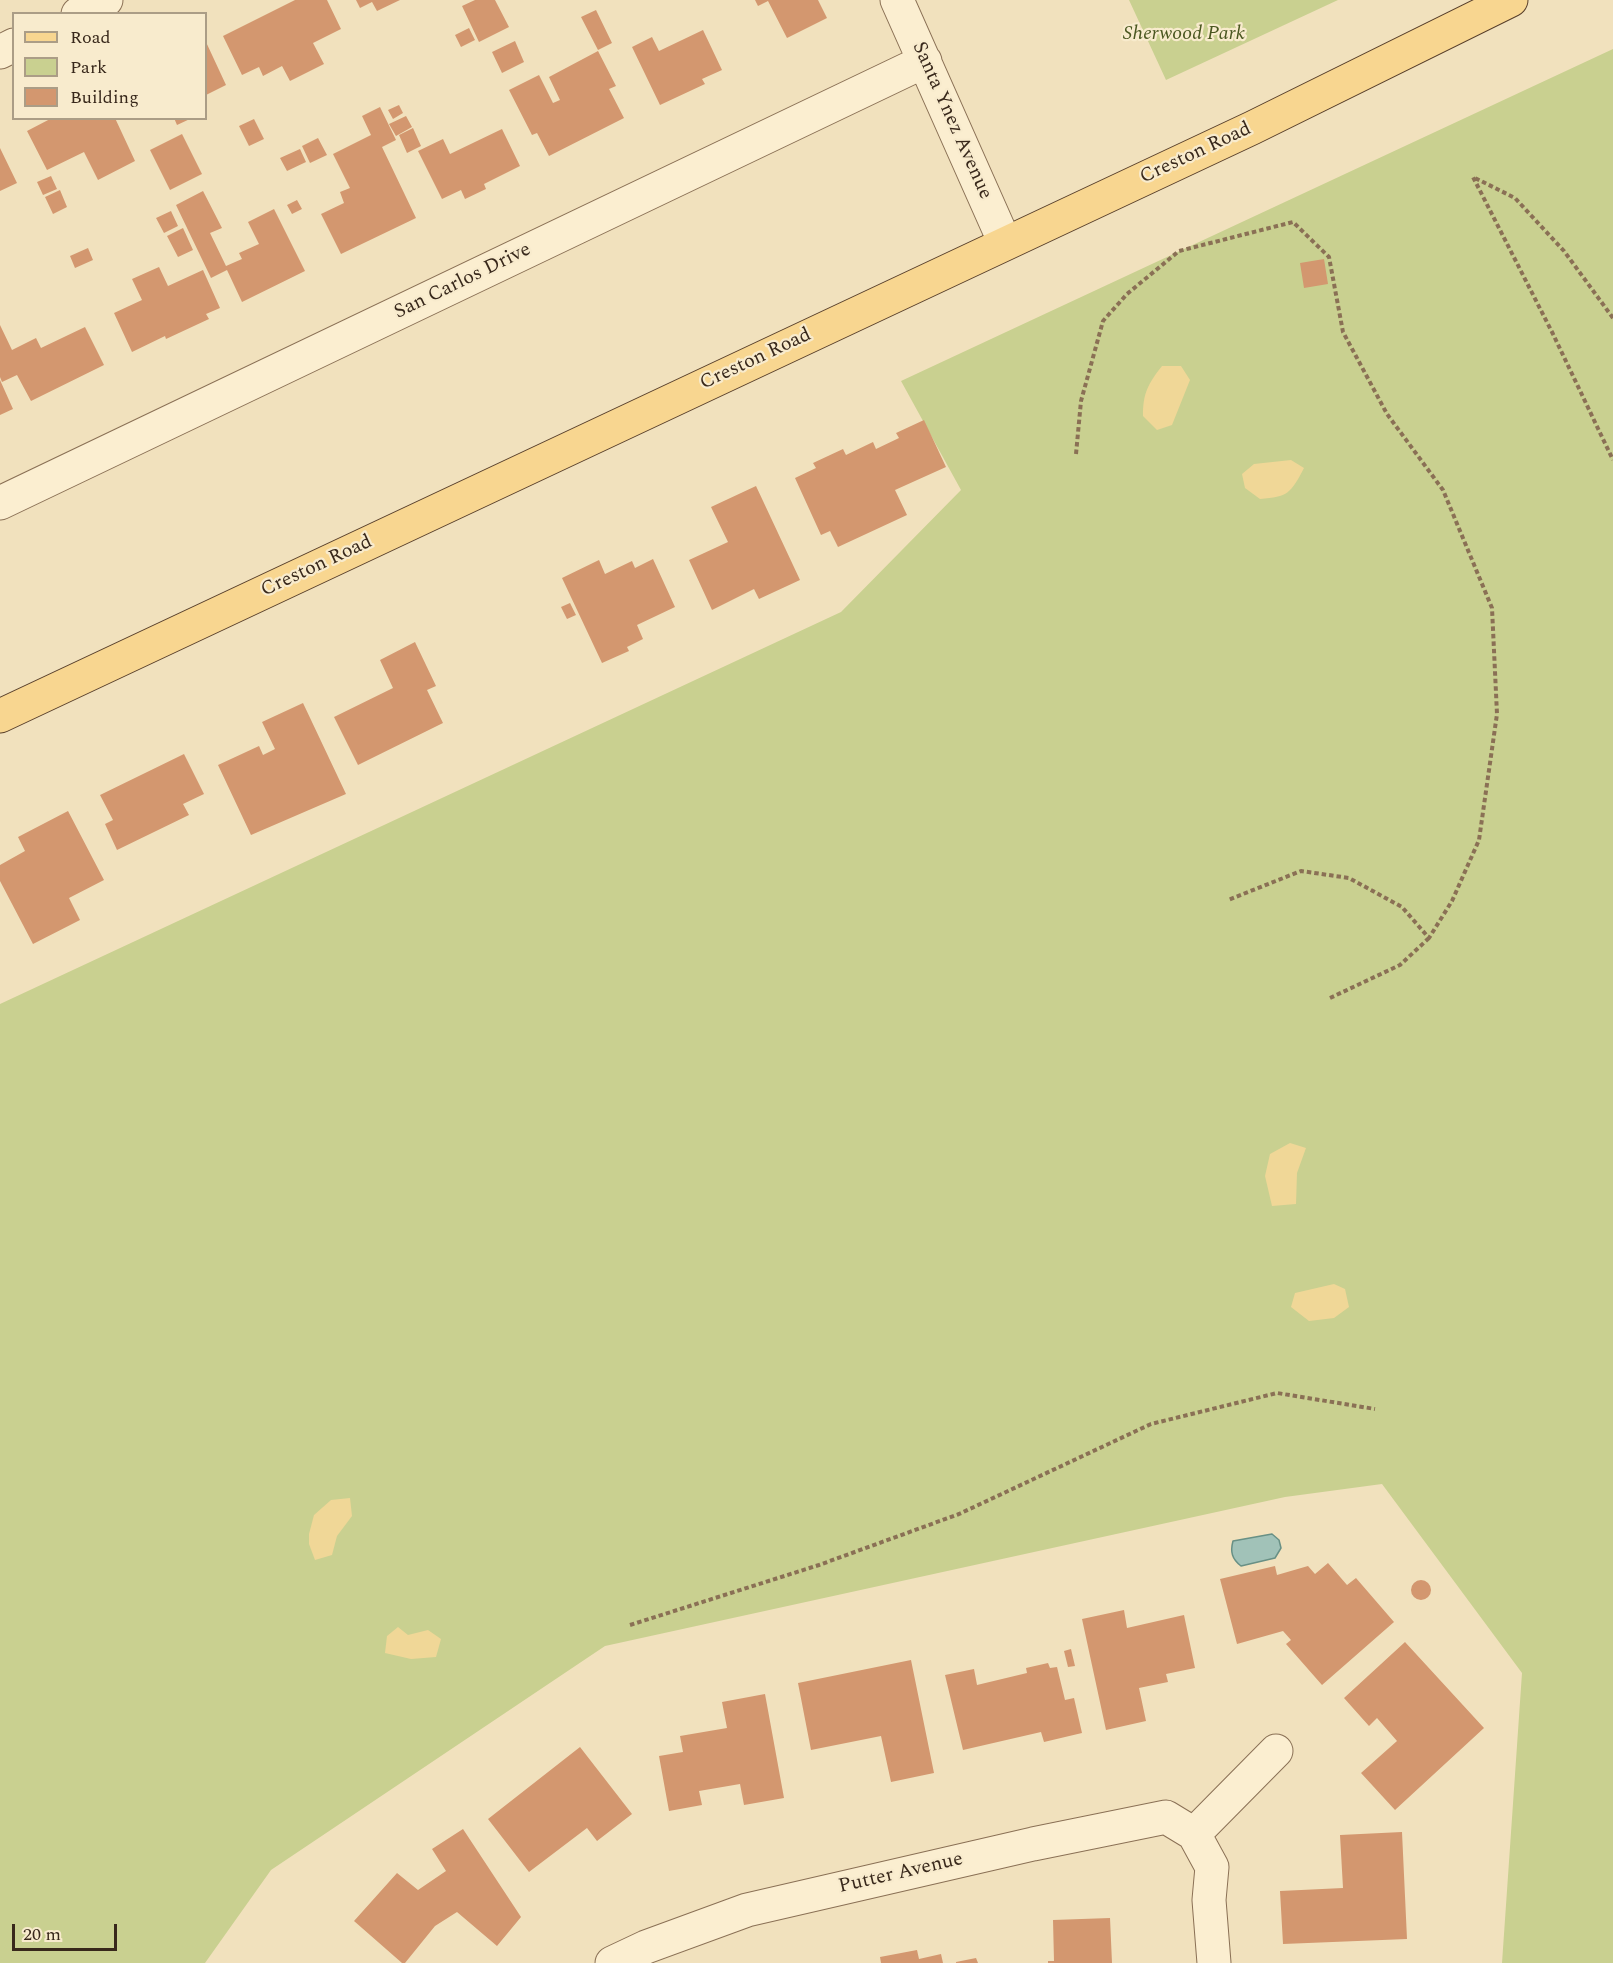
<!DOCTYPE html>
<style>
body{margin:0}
#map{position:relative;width:1613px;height:1963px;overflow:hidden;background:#f1e1bd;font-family:Spectral,serif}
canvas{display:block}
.legend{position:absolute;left:12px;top:12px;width:195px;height:108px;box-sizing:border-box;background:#f8ebcd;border:2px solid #ab9d86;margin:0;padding:8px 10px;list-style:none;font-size:18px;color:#38281b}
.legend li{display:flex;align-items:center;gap:12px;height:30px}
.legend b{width:30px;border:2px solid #ab9d86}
.scale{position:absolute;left:12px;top:1924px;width:105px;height:27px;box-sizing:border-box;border:3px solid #38281b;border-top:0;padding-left:8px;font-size:18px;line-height:21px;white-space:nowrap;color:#38281b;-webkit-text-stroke:4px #f8ebcd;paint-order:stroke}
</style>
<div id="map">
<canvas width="1613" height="1963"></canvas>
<ul class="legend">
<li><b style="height:8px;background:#f8d690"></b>Road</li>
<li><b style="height:16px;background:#c9d090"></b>Park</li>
<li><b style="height:16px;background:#d3976f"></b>Building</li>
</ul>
<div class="scale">20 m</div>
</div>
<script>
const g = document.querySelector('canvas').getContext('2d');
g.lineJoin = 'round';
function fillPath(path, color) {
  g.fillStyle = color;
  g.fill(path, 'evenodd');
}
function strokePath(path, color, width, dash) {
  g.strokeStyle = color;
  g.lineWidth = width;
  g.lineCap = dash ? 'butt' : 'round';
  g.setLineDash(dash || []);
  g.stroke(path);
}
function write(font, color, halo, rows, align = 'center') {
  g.font = font + ' Spectral,serif';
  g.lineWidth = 4.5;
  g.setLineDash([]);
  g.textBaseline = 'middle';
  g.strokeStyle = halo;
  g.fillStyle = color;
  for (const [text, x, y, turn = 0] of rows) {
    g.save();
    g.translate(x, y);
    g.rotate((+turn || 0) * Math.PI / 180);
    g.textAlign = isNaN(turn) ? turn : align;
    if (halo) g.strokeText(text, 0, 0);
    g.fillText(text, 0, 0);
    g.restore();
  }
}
const green = new Path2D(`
 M1129,0H1338L1166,80Z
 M1613,49V1963H1502L1522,1673L1382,1484L1285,1497L605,1646L271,1870L205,1963H0V1004L841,612L961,490L901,381Z`);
const sand = new Path2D(`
 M1162,366H1181L1190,380L1172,425L1157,430L1143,416C1143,393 1148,384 1162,366Z
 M1291,460L1304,468C1291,493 1288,497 1260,499L1245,488L1242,474L1254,464Z
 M1290,1143L1306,1148L1297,1173L1296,1204L1272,1206L1265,1176L1270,1154Z
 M1334,1284L1345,1289L1349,1307L1334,1318L1309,1321L1291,1307L1295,1293Z
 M350,1498L352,1516L337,1536L332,1555L315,1560L309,1544V1534L314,1515L331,1500Z
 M398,1627L408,1635L428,1630L441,1639L436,1657L411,1659L385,1653L387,1636Z`);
const water = new Path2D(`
 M1272,1534L1279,1540L1281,1548L1275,1558L1241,1566C1232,1559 1230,1552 1233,1541Z`);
const building = new Path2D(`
 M295,0H327L341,29L313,43L324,64L290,81L282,66L263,76L259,67L242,75L223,36Z
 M356,0H400L377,11L372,2L360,8Z
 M475,0H495L509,27L479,42L462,6Z
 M755,0H818L827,18L787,38L768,1L758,6Z
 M596,10L612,43L598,50L581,17Z
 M469,28L475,40L461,47L455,35Z
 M703,30L722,70L702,79L705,84L660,105L632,47L652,37L659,51Z
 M515,41L524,62L502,73L492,52Z
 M206,42L226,85L206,95Z
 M598,51L616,86L609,89L624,118L549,156L537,133L532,135L509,90L539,75L553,103L560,100L549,77Z
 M399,105L403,113L393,119L388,110Z
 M380,107L396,140L382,147L416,218L341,254L321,214L344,203L340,192L350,188L333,154L371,135L362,116Z
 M406,116L412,127L396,136L389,124Z
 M52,118H115L135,161L98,180L84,152L47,170L27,131Z
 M174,118H192L177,125Z
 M254,119L264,139L249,146L239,126Z
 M413,128L421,146L407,153L399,135Z
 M502,129L520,166L484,184L486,189L465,199L461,190L442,199L418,151L443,139L450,154Z
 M182,134L202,174L170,190L150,150Z
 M318,138L327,155L310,163L302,146Z
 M0,148L17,183L0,191Z
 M300,149L306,162L287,171L280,158Z
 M51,176L57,189L43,195L37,182Z
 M60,190L67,207L53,214L45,197Z
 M203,191L222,228L210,233L226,266L242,259L239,253L259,244L248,222L274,209L305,271L242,302L227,270L211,278L176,205Z
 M297,200L302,209L292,214L287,205Z
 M171,211L178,226L164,233L156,218Z
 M183,228L193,250L178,257L167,236Z
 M88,248L93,260L75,268L70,256Z
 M1324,259L1328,284L1304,288L1300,263Z
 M159,267L168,286L203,270L220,308L206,314L209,319L166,339L165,336L132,352L114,313L142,300L132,279Z
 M0,325L12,350L36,338L41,348L85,327L104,365L31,401L17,375L2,382L0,377Z
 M0,380L13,409L0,415Z
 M924,420L946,467L895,490L907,515L838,547L830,531L821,535L795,478L816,468L813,463L843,449L846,455L873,442L876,449L899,438L896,433Z
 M756,486L800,580L759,599L754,589L712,610L689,560L728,542L711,507Z
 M653,559L675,607L637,625L643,639L627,647L629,651L602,663L562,578L599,560L605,574L632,561L635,568Z
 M570,603L576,615L567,619L561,607Z
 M415,642L436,686L427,690L443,723L358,765L334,717L393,688L380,660Z
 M303,703L346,794L251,835L218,765L259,746L263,755L275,749L262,722Z
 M184,754L204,794L183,804L189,815L117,850L105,824L113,820L100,795Z
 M68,811L104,880L69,898L80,920L33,944L0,881V865L25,851L18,837Z
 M1328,1563L1347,1585L1356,1578L1394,1622L1322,1685L1286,1644L1291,1640L1283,1631L1237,1644L1220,1579L1275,1566L1277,1575L1308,1566L1315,1574Z
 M1411 1590a10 10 0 1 1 20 0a10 10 0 1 1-20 0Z
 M1124,1610L1127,1628L1184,1615L1195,1668L1166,1674L1168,1682L1139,1688L1146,1721L1106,1730L1082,1619Z
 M1405,1642L1484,1728L1395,1810L1361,1773L1397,1741L1377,1718L1369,1726L1344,1698Z
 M1071,1649L1075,1666L1068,1667L1064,1651Z
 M911,1660L934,1773L891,1782L881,1736L811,1750L798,1683Z
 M1048,1663L1050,1668L1057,1667L1065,1700L1074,1698L1082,1733L1044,1742L1041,1732L963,1750L945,1675L974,1669L977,1685L1027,1673L1026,1668Z
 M765,1694L784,1798L744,1805L740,1784L699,1791L702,1805L669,1811L659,1756L683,1752L680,1736L727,1728L722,1702Z
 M580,1747L632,1814L597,1841L587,1828L529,1872L488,1819Z
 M463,1829L521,1917L497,1946L457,1912L435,1926L405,1963H402L354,1921L397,1873L418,1890L446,1871L432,1849Z
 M1402,1832L1407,1939L1283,1944L1280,1891L1343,1888L1340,1835Z
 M1110,1918L1112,1963H1048V1961H1054L1053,1920Z
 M917,1950L919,1959L941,1954L943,1963H881L880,1957Z
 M976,1958L978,1963H956V1962Z`);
const path = new Path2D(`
 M1613,318L1564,251L1515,198L1473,177L1553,334L1613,460
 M1076,454L1081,401L1103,321L1127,294L1179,251L1293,222L1329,257L1343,332L1387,414L1443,490L1492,608L1497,714L1479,840L1452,901L1429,938L1402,907L1349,878L1301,871L1228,900
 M1330,998L1400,965L1429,938
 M630,1625L819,1565L959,1514L1151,1424L1277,1393L1375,1409`);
const minor = new Path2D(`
 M897,0L1005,243
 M78,14L106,0
 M0,52L14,45
 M0,503L925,61
 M1194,1834L1212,1867L1209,1900L1214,1963
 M1194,1834L1276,1751
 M612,1963L646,1947L747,1910L1033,1844L1166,1817L1194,1834`);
const major = new Path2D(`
 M0,716L1252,128L1511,0`);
const parkNames = [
 ["Sherwood Park",1184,35]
];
const streetNames = [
 ["Santa Ynez Avenue",951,121,66],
 ["Creston Road",1196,154,-25],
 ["San Carlos Drive",463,282,-26],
 ["Creston Road",756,360,-25],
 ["Creston Road",317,567,-25],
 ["Putter Avenue",901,1874,-13]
];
fillPath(green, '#c9d090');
fillPath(sand, '#f0d797');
fillPath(water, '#a1c2b8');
strokePath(water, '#689085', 1.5);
fillPath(building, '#d3976f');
strokePath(minor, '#8a7055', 35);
strokePath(major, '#573e2a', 35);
strokePath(path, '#8a7055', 4, [4.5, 3]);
strokePath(minor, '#fbeed0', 33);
strokePath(major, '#f8d690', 33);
write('italic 20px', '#49561f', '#f8ebcd', parkNames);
write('20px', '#38281b', '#f8ebcd', streetNames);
</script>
